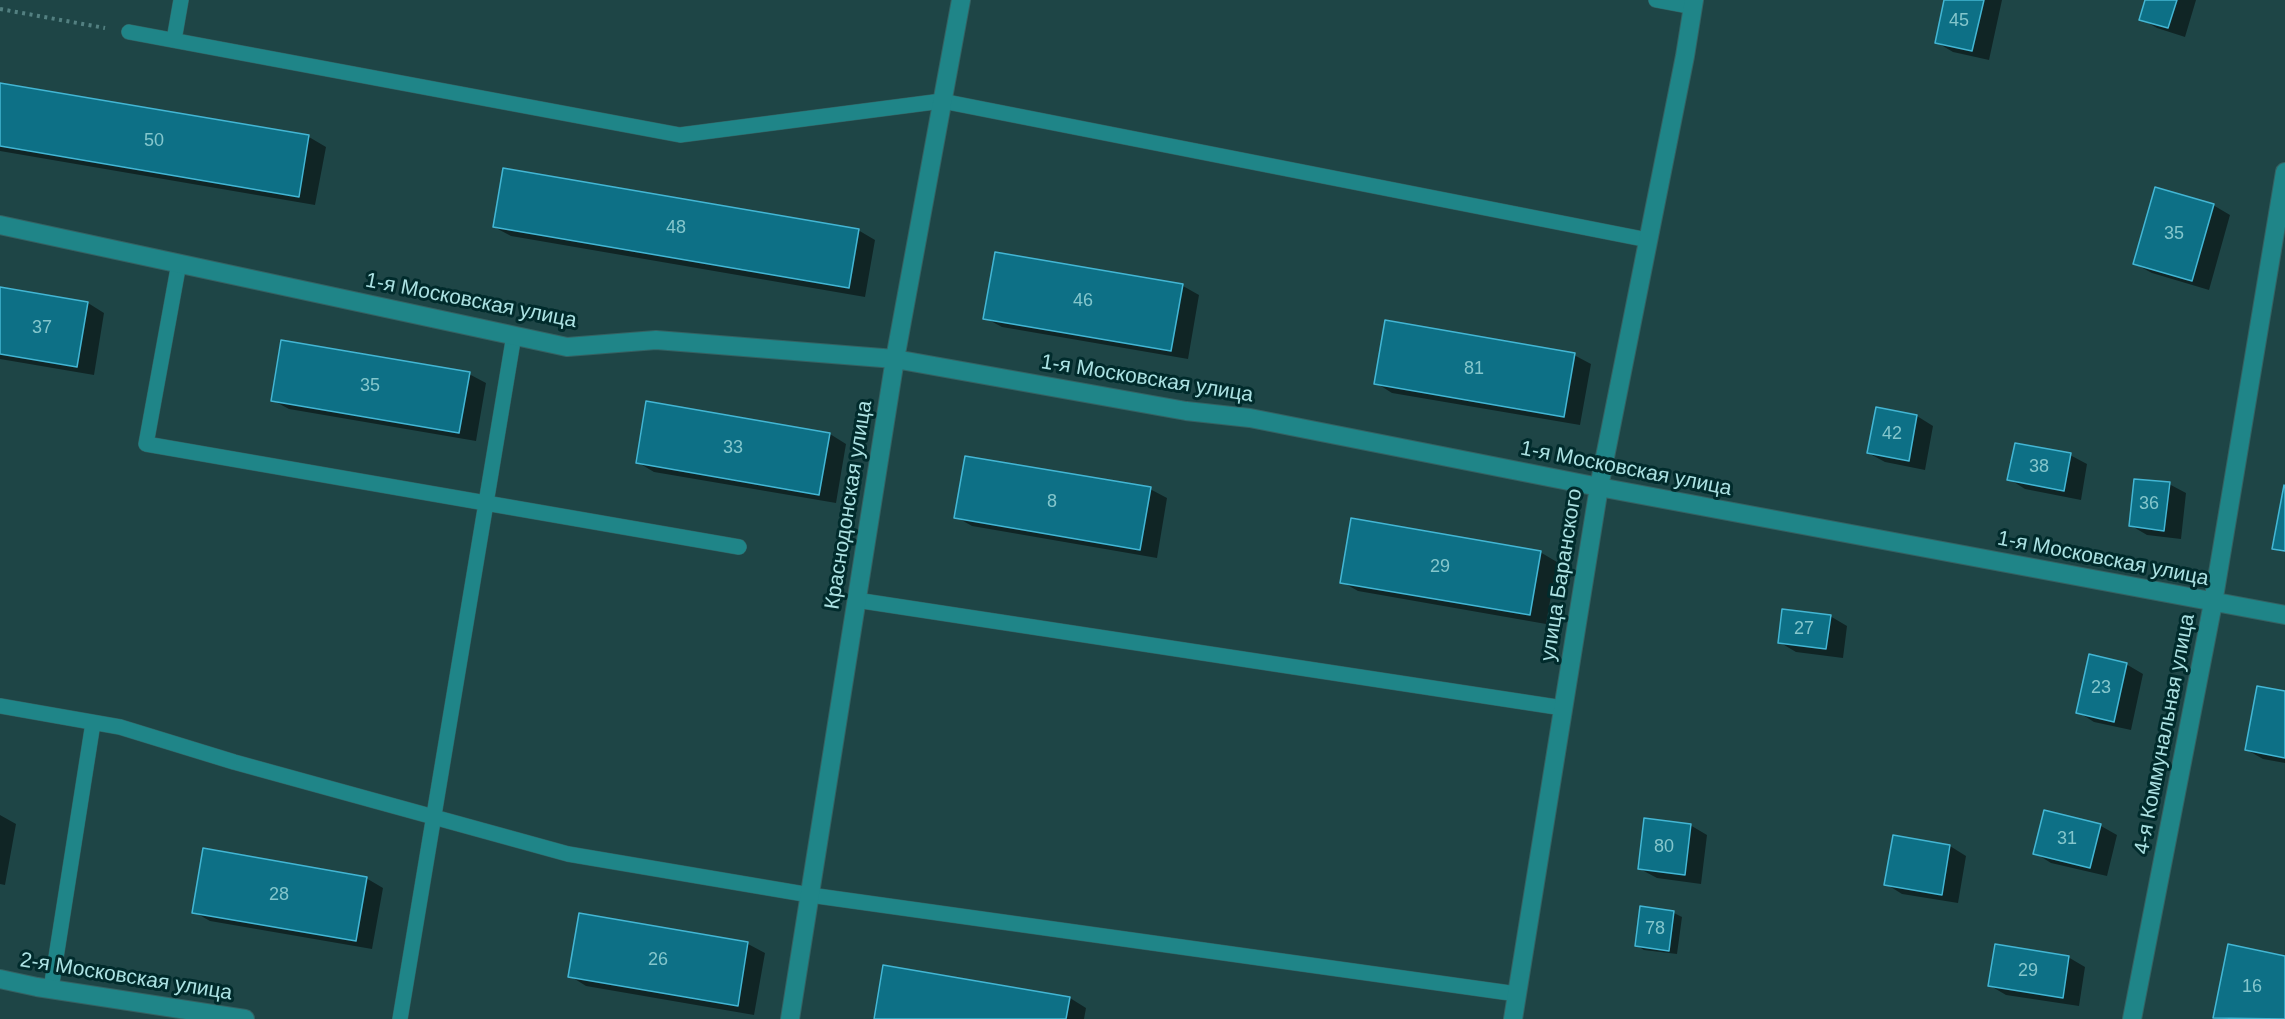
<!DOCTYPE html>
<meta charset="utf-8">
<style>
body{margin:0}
canvas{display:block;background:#1e4546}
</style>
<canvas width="2285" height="1019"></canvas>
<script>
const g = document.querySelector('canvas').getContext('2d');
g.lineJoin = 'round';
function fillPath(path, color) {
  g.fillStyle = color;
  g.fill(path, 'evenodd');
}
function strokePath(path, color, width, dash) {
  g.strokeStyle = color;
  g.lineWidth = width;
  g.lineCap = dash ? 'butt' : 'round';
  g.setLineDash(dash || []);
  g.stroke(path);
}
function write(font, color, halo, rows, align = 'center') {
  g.font = font + ' Helvetica,sans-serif';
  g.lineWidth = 6;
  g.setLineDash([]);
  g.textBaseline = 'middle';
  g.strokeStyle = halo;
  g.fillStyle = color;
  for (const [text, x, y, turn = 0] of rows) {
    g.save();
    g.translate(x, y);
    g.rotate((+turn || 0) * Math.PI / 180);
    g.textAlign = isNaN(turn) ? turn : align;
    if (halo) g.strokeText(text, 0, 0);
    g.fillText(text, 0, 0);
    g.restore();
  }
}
const shadow = new Path2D(`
 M1946,0H2002L1989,60L1953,52L1936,42Z
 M2147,0H2196L2185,37L2157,28L2141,19Z
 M0,84L309,137L326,147L315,205L0,151Z
 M2213,205L2230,215L2209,290L2152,273L2135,264Z
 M494,227L858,230L875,240L865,297L511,236Z
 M1183,286L1199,295L1188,359L1002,327L985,318Z
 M0,288L88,303L104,313L94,375L0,359Z
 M1574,355L1591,364L1580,425L1392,393L1376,383Z
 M469,374L486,383L476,441L289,409L272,400Z
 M1917,416L1933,426L1925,470L1885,462L1868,453Z
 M830,434L846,444L836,503L654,472L637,462Z
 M2070,455L2087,464L2081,500L2025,489L2009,479Z
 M2169,484L2186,493L2181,539L2147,535L2130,525Z
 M1150,489L1167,498L1157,558L972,526L956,517Z
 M1540,552L1557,562L1546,624L1358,591L1342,582Z
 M1830,616L1847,626L1843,658L1796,652L1779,642Z
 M2126,664L2143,674L2131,730L2094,722L2078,712Z
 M2285,692V763L2263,759L2247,750Z
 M2045,812L2101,826L2117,835L2107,876L2051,863L2035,853Z
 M0,815L16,824L5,885L0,884Z
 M1690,825L1707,835L1701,884L1657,878L1640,869Z
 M1950,846L1966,856L1958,903L1902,894L1886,884Z
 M366,878L383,888L372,949L210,921L194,912Z
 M1641,908L1674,913L1682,917L1677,954L1644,950L1636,945Z
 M580,915L748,944L765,953L754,1015L586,986L570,976Z
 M2068,957L2085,967L2079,1006L2006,995L1989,985Z
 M2285,958V1019L2215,1018Z
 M1070,998L1086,1008L1084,1019H875Z`);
const building = new Path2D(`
 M1944,0H1984L1972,51L1935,43Z
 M2145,0H2177L2168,28L2139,20Z
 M0,83L309,135L299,197L0,146Z
 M503,168L859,229L849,288L493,227Z
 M2155,187L2214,204L2192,281L2133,264Z
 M995,252L1183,284L1171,351L983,319Z
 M0,287L88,302L77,367L0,354Z
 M1385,320L1575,353L1564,417L1374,384Z
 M281,340L470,372L459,433L271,401Z
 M646,401L830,433L819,495L636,463Z
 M1876,407L1917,415L1909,461L1867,453Z
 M2015,443L2071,453L2064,491L2007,480Z
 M965,456L1151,487L1140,550L954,518Z
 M2134,479L2170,482L2164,531L2129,526Z
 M2284,485L2285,486V551L2272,549Z
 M1351,518L1541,551L1530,615L1340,583Z
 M1782,609L1831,615L1826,649L1778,643Z
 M2089,654L2127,663L2114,722L2076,713Z
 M2257,686L2285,691V758L2245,750Z
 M2044,810L2101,824L2090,868L2033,854Z
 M1644,818L1691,824L1685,875L1638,869Z
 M1893,835L1950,845L1942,895L1884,885Z
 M203,848L367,877L356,941L192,913Z
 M1640,906L1674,911L1669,951L1635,946Z
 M579,913L748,942L738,1006L568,977Z
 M1995,944L2069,956L2063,998L1988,986Z
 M2228,944L2285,956V1019L2213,1018Z
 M883,965L1070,997L1066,1019H874Z`);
const path = new Path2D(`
 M0,9L105,28`);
const lane = new Path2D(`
 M1656,0L1693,7
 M129,32L680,135L942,101L1648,240
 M174,40L181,0
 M179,263L146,444L739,547
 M856,600L1563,708
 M0,706L120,727L234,762L568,854L810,895L1517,994
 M51,989L93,723
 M400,1019L514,335`);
const street = new Path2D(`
 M0,225L567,347L656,340L895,359L1186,411L1250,418L1599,487L2285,615
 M0,979L37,987L245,1019
 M790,1019L895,359L961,0
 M1513,1019L1599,487L1685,56L1694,0
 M2132,1019L2213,603L2285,172`);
const numberNames = [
 ["45",1959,21],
 ["50",154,141],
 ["48",676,228],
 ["35",2174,234],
 ["46",1083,301],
 ["37",42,328],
 ["81",1474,369],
 ["35",370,386],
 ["42",1892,434],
 ["33",733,448],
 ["38",2039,467],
 ["8",1052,502],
 ["36",2149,504],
 ["29",1440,567],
 ["27",1804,629],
 ["23",2101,688],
 ["31",2067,839],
 ["80",1664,847],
 ["28",279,895],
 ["78",1655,929],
 ["26",658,960],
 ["29",2028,971],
 ["16",2252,987]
];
const streetNames = [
 ["1-я Московская улица",471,301,11],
 ["1-я Московская улица",1147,379,9],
 ["1-я Московская улица",1626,469,11],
 ["Краснодонская улица",849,505,-81],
 ["1-я Московская улица",2103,559,11],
 ["улица Баранского",1562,575,-81],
 ["4-я Коммунальная улица",2165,734,-79],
 ["2-я Московская улица",126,977,9]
];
fillPath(shadow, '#0007');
fillPath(building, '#0d7086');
strokePath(building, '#43b6d4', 1.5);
strokePath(lane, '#346263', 16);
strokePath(street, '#346263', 20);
strokePath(path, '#538081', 4, [3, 4.5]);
strokePath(lane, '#1f8588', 15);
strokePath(street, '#1f8588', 18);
write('18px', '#84c6cc', null, numberNames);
write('21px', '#ace2e3', '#012b2c', streetNames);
</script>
